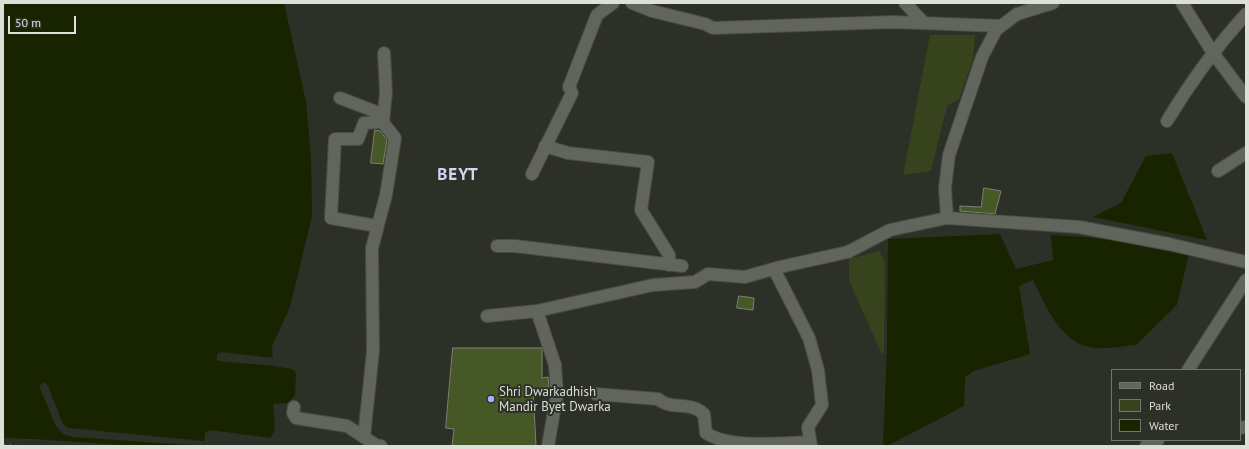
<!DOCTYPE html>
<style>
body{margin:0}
#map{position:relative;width:1249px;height:449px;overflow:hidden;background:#2c3027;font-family:"PT Sans",sans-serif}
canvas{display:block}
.frame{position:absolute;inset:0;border:4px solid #dddfd9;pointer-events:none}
.legend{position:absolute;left:1111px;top:369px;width:130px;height:72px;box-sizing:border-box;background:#2c3027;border:1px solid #73766e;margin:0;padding:5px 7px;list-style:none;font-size:12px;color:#dddfd9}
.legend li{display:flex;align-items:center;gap:8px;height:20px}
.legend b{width:20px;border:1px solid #73766e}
.scale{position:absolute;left:8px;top:16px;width:68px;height:18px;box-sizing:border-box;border:2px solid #dddfd9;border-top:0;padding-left:5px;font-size:12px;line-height:14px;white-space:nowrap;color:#dddfd9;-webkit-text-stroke:3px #2c3027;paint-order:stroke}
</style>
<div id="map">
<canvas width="1249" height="449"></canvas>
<div class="frame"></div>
<ul class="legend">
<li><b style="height:5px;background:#61655b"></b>Road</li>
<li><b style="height:11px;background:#36431d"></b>Park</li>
<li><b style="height:11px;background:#182300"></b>Water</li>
</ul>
<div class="scale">50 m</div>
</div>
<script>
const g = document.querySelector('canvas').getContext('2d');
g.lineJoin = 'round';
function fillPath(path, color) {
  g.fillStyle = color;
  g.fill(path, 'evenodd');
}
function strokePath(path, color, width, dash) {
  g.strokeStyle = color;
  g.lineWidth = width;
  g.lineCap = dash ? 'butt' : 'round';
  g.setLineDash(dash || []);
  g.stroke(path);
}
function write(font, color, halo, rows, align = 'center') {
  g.font = font + ' "PT Sans",sans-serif';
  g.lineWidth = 4;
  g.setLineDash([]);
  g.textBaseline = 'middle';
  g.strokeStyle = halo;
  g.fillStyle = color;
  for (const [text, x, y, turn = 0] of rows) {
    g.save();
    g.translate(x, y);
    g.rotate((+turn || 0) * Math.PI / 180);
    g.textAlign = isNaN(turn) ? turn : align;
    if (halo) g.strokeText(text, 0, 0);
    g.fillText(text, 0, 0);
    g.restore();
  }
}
const green = new Path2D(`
 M930,35H975L973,59L959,99L947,106L931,171L903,175Z
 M879,251L885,262L884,353H881L849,280V259Z`);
const water = new Path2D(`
 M3,3H284L306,102L311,156L312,216L290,307L272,346L273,366L293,369L296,374L295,395L288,403L274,404C271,415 280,429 270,438L210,430L205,433L204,446H3Z
 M1172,153L1207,240L1093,217L1121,203L1146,156Z
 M1000,234L1016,269L1053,260L1051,235L1084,237L1190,249L1177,305L1136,345C1123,346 1107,349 1094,348C1061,344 1045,305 1033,280L1019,286L1030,354L974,371L965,377L964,406L887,446H883L887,349L888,239Z`);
const pier = new Path2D(`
 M222,352L273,358V366L220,361L217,360V354Z
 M44,382L47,384L63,424L68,428L204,441V446L73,437L63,434L56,426L39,386Z
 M3,438L34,439L136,446H3Z`);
const building = new Path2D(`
 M375,130L380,131L387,140L383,164L371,163Z
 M984,188L1001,191L995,214L960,211V206L981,207Z
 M739,296L754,298L753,310L737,308Z
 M453,348H542V378L548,377L549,387L533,388L536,446H452L454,429L446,428Z`);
const path = new Path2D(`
 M3,445L26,446`);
const minor = new Path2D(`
 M632,3L652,11L705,24L713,28L893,22L1001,26
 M905,3L924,23
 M1182,3L1213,53L1246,97
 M340,98L374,111L395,138L386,195L372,248L373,351L364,437
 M1167,121C1190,83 1216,47 1246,14
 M545,146L568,153L648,162L641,210L669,255V265
 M1218,171L1246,153
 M532,174L572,93L569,87L597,15L613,3
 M947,218L945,188L949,155L982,57L996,30L1017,14L1053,3
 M377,226L331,218L335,139H358L364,123L383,122L386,92L384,53
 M497,246H515L682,266
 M774,269L809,338L818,370L822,405L808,427L811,446
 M537,311L555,365L557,394L548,446
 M487,316L537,311L653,285L695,282L708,274L745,277L780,267L848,252L890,230L947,218L1079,227L1169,244L1246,262
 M1188,370L1246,280
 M596,394L658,399C672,411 688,400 704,414L706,433C730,449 781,443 810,442
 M294,407L293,413L296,418L347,426L376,445L381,446
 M1240,428L1246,427
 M1146,446L1158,440`);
const markers = [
 [491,399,4,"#a4b2fc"]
];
const poiNames = [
 ["Shri Dwarkadhish",499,392],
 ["Mandir Byet Dwarka",499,407]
];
const districtNames = [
 ["BEYT",458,175]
];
fillPath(green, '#36431d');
fillPath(water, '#182300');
fillPath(pier, '#2c3027');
fillPath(building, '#475827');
strokePath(building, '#7c8176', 1);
strokePath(minor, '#494c44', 14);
strokePath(path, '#6f726b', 1.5, [3, 3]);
strokePath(minor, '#61655b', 12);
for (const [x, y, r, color] of markers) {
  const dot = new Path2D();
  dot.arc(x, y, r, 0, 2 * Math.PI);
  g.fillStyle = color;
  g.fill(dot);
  strokePath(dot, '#2c3027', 1.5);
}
write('13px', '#dddfd9', '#2c3027', poiNames, 'left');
g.letterSpacing = '1px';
write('bold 17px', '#d1d7f4', '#2c3027', districtNames);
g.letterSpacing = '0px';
</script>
